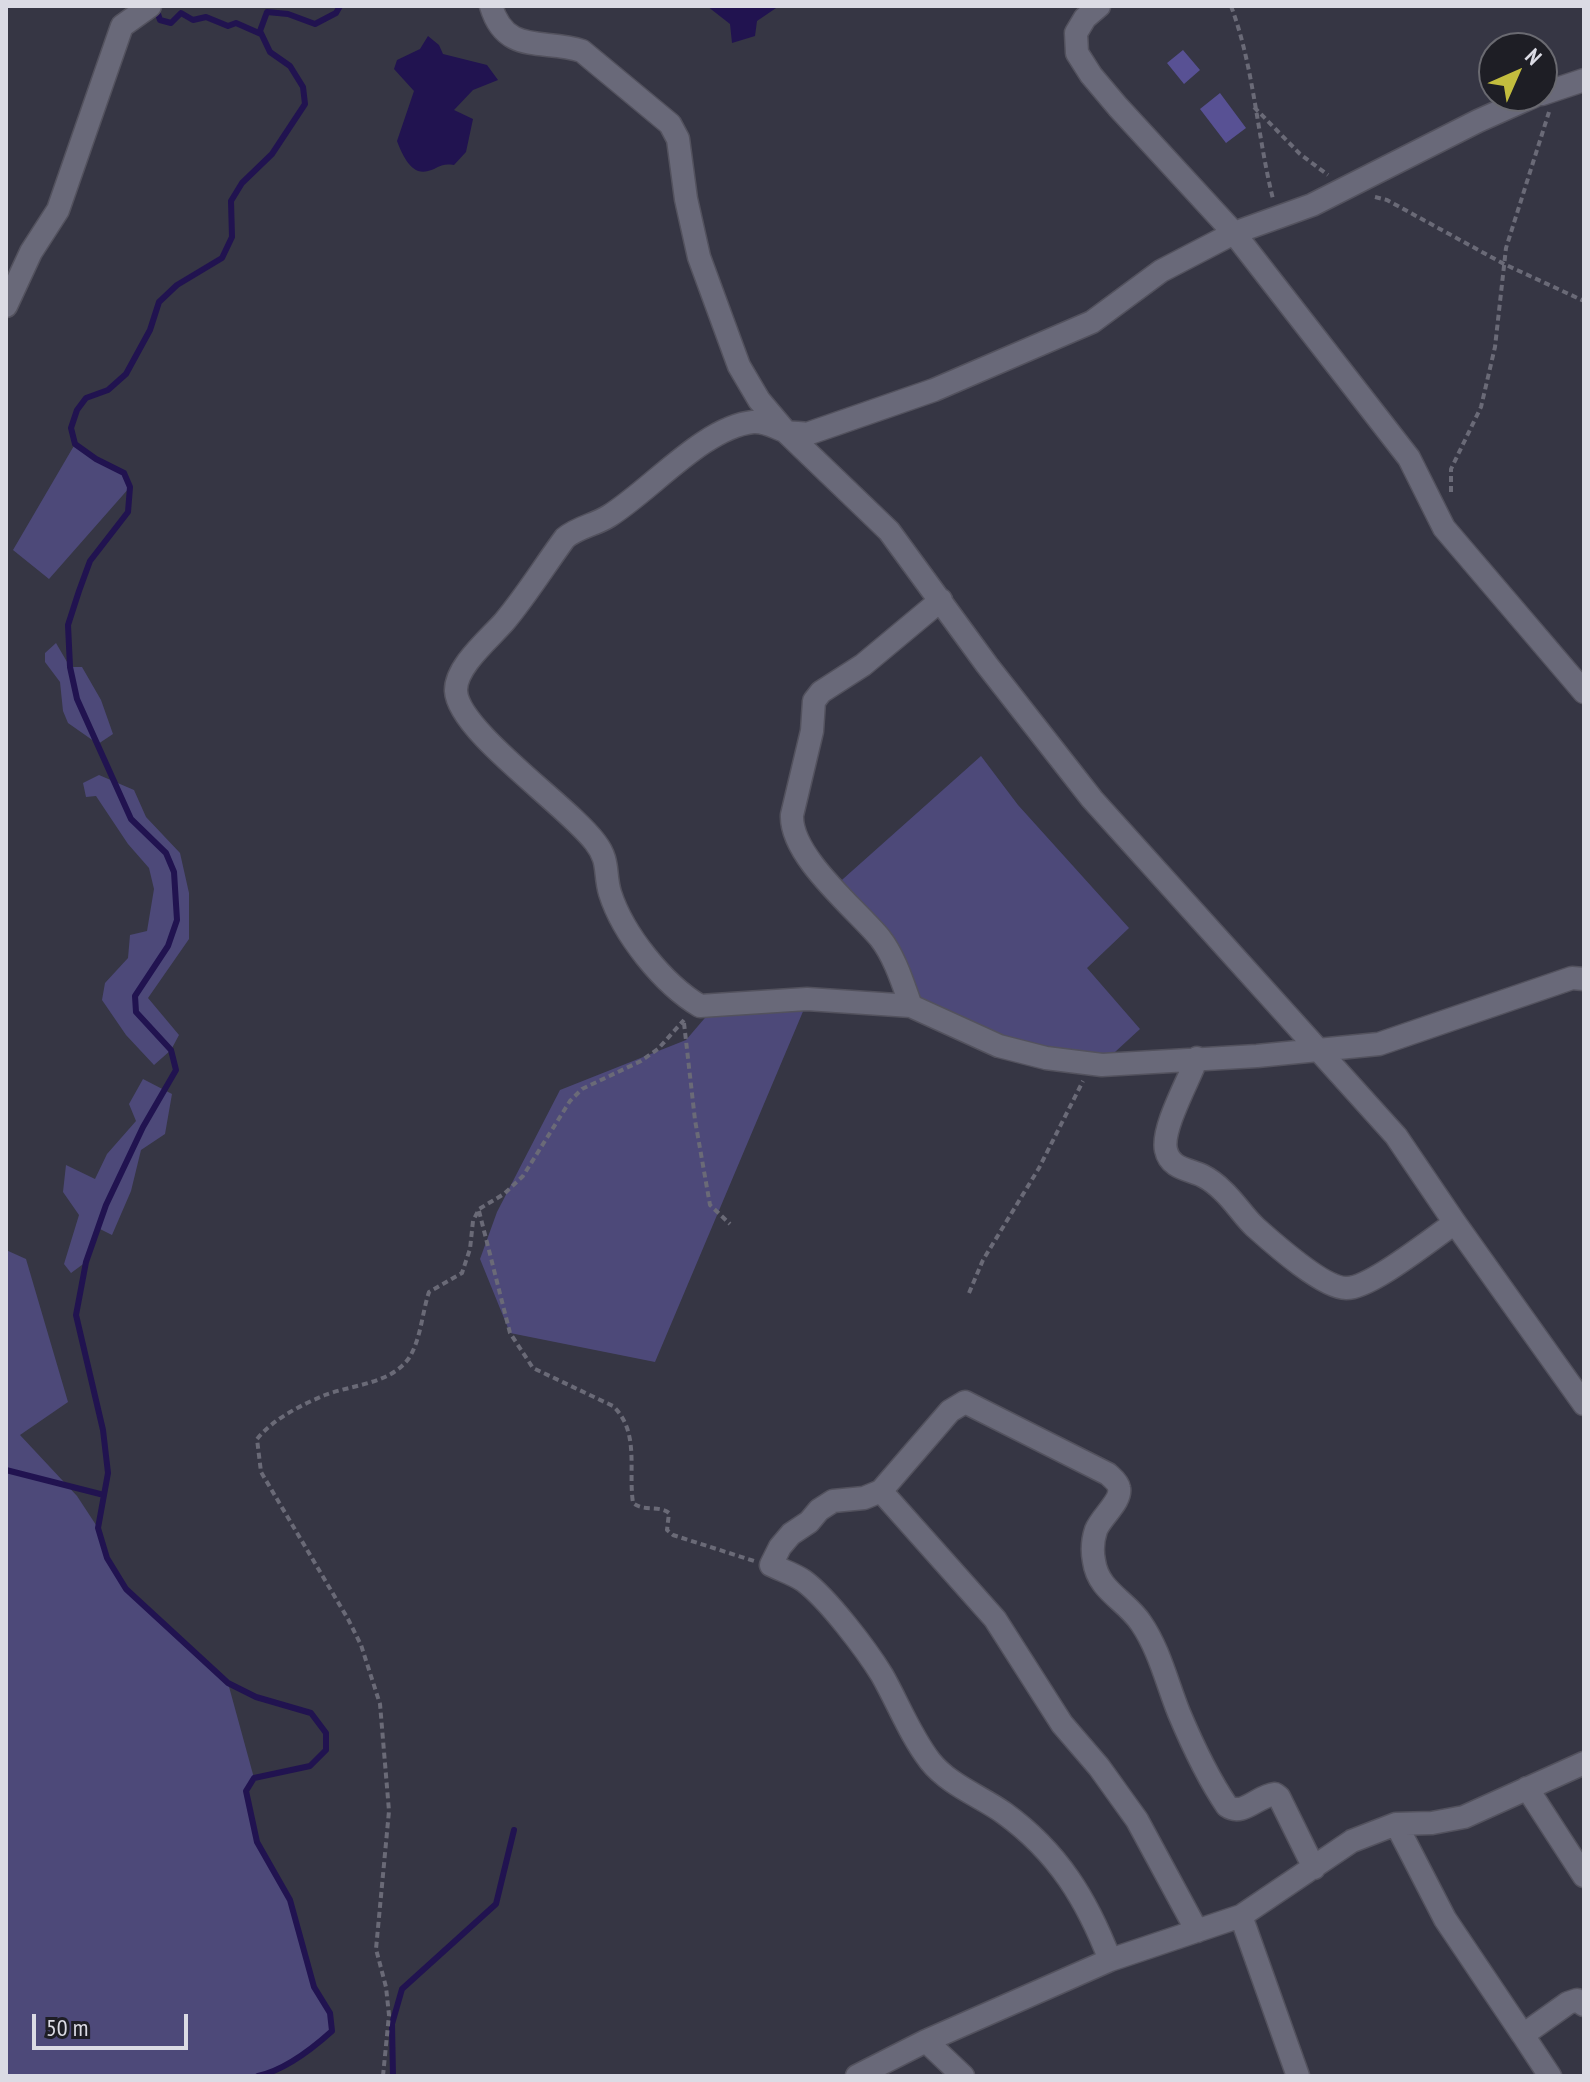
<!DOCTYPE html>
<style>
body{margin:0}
#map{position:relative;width:1590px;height:2082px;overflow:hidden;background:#363644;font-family:"PT Sans Narrow",sans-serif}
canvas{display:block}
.frame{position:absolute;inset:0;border:8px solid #dbdbe4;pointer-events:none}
.north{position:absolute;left:1478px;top:32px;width:80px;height:80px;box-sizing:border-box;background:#1e1e25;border:2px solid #6a6a71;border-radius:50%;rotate:45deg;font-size:22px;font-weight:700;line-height:32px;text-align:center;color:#dbdbe4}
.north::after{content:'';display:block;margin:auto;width:28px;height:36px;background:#c3bd3e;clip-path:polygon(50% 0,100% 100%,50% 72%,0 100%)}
.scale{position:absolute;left:32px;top:2014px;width:156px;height:36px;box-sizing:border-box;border:4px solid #dbdbe4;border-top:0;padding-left:10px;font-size:24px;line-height:28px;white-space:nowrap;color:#dbdbe4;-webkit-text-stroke:6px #1e1e25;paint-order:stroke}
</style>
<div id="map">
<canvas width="1590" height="2082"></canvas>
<div class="frame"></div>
<div class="north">N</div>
<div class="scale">50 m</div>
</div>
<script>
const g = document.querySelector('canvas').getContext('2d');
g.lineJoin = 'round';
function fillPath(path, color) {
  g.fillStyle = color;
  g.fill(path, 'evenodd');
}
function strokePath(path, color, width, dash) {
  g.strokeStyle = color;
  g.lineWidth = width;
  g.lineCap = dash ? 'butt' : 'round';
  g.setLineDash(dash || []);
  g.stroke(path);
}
const green = new Path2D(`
 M75,444L96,459L124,473L130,487L49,579L13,550Z
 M56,643L70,667H82L101,700L113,734L98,744L68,723L63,711L60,682L45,662V653Z
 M981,756L1018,805L1129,928L1087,968L1140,1029L1102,1064L1003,1046L921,1012L834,887Z
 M99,775L134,790L146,817L180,853L189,893V939L148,998L179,1035L171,1050L154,1065L126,1035L102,1000L105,983L128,958L130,935L147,931L154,889L149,868L128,844L96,796L86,797L83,783Z
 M807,1002L655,1362L510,1333L480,1259L497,1212L560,1090L686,1040L710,1012Z
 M143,1079L172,1094L165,1134L141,1150L131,1191L112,1235L98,1228L86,1262L71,1273L64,1264L79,1215L63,1192L66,1165L95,1179L107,1154L136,1121L129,1104Z
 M6,1250L26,1259L68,1402L20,1435L77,1496L98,1528L107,1558L126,1589L228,1683L254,1778L246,1792L257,1842L290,1900L314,1987L330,2013L332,2031C312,2049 285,2070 258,2076H6Z`);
const water = new Path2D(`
 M707,6H779L757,21L755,36L732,43L730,24Z
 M428,36L439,45L443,54L487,65L498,80L473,90L454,110L473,119L466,152L454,165C439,163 440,168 428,171C411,176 402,154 397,141L414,91L394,69L397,60L420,49Z`);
const stream = new Path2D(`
 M156,8L160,20L171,23L181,13L193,20L206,17L228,26L236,23L261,34
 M6,1470L104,1495
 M258,2076C285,2070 312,2049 332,2031L330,2013L314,1987L290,1900L257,1842L246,1791L254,1778L310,1766L326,1750V1733L311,1713L256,1697L228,1683L126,1589L107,1558L98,1528L108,1473L103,1430L76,1315L86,1262L106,1205L143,1127L176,1070L171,1050L136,1012L135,996L168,946L177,920L174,872L166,853L131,819L77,699L70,667L68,625L79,591L90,561L128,512L130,487L124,473L96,459L75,444L71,428L77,410L86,398L108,390L126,374L150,330L159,302L177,285L222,258L232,237L231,201L242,183L272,154L305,104L303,87L290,66L270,52L260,31L267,12L288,14L315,24L336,13L340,6
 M393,2076L392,2024L402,1989L496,1904L514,1830`);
const building = new Path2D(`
 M1183,50L1200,70L1184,84L1167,63Z
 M1220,93L1246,128L1226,143L1200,109Z`);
const path = new Path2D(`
 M1231,6C1254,67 1257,135 1273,199
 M1254,107L1300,154L1328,175
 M1375,197L1387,200L1504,264L1584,301
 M1451,492V469L1481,407L1495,347L1506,248L1549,112
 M684,1023L695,1120L710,1205L730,1224
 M479,1211L510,1333L533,1368L613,1406C640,1432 628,1469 633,1503C644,1512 659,1505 669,1513L667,1530L673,1535L754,1561
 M969,1293L983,1260L1039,1168L1083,1081
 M383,2076L389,2015L386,1987L376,1949L389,1811L380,1704L361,1645L348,1619L261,1472L257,1439C273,1419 301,1405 325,1395C351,1385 391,1384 409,1358C421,1339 422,1313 429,1292L462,1273L470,1249L473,1221L479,1209L504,1194L523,1176L570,1101L582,1089L641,1061L658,1049L684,1020`);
const minor = new Path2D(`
 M491,6C506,56 544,38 582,51L670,124L678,139L686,199L699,257L739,366L759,400L786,432L889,531L987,665L1092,799L1396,1136L1455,1223L1584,1404
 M1099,6L1085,18L1076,33L1077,53L1091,75L1118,107L1234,233L1409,458L1444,528L1584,692
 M1542,94L1584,80
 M1534,96L1478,121L1312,205L1234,233L1161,271L1092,322L934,390L807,434C801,433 794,433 788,432C776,429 768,421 753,422C704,427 651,490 609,516C595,525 578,527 565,538C545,565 526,596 504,622C489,639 455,667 456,691C458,731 567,805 595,842C610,861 604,873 610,893C623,934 663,984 700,1006L807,999L911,1006L999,1046L1046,1058L1102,1065L1257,1056L1379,1044L1572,978L1584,979
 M6,306L31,252L58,210L122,26L150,6
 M911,1006C903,984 895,957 880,938C855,908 790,856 792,815L812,731L814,701L821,692L863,665L941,600
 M1197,1058C1189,1080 1161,1129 1166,1150C1170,1169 1189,1169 1203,1176C1211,1180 1217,1185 1223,1191C1235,1202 1244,1217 1255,1227C1273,1243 1323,1288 1346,1288C1370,1289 1432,1238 1455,1223
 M881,1491L995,1619L1062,1724L1099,1767L1137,1820L1197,1931
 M1527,1788L1584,1876
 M1396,1824L1445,1919L1523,2035L1568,2003L1577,2000L1584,2005
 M1241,1916L1298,2076
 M1110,1960C1087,1900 1058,1852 1004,1813C980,1796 949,1785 930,1761C910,1735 898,1703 882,1675C866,1649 828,1599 804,1581C794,1574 781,1570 771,1565L780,1547L791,1534L809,1522L819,1510L833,1501L864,1498L881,1491L950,1411L965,1402L1108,1474C1111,1477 1118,1482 1119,1488C1122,1501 1101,1517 1096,1530C1093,1539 1092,1551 1094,1561C1098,1591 1126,1600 1141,1623C1159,1649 1167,1683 1179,1713C1192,1744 1208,1778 1227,1806C1243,1817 1257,1796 1275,1794L1279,1797L1314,1868
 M1523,2035L1550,2076
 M926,2041L963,2076
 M857,2076L926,2041L1110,1960L1241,1916L1352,1841L1396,1824L1432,1823L1464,1817L1584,1763`);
fillPath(green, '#4d4979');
fillPath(water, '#211350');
strokePath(stream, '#211350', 6);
fillPath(building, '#585194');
strokePath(minor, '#53525e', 25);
strokePath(path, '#6a6a77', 4, [6, 4]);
strokePath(minor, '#696979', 22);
</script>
